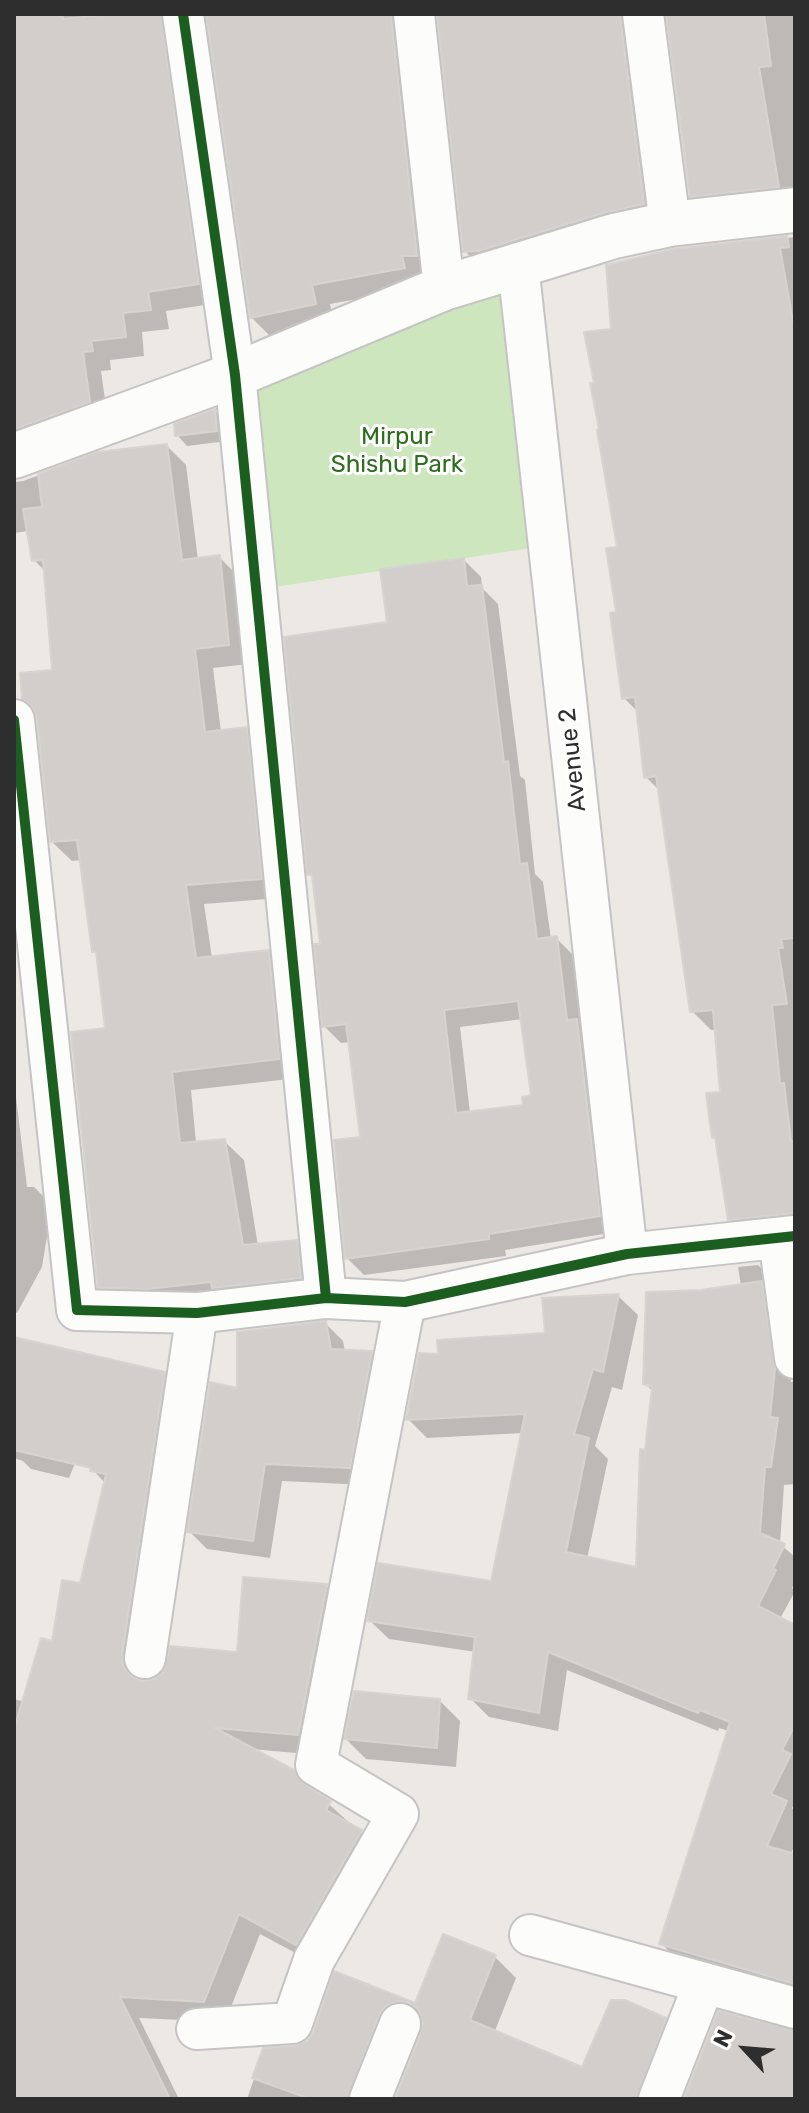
<!DOCTYPE html>
<style>
body{margin:0}
#map{position:relative;width:809px;height:2113px;overflow:hidden;background:#ece8e4;font-family:Rubik,sans-serif}
canvas{display:block}
.frame{position:absolute;inset:0;border:16px solid #2e2e2e;pointer-events:none}
.north{position:absolute;left:705px;top:2009px;width:80px;height:80px;-webkit-text-stroke:6px #fff;paint-order:stroke;rotate:296deg;font-size:22px;font-weight:700;line-height:32px;text-align:center;color:#2e2e2e}
.north::after{content:'';display:block;margin:auto;width:28px;height:36px;background:#2e2e2e;clip-path:polygon(50% 0,100% 100%,50% 72%,0 100%)}
</style>
<div id="map">
<canvas width="809" height="2113"></canvas>
<div class="frame"></div>
<div class="north">N</div>
</div>
<script>
const g = document.querySelector('canvas').getContext('2d');
g.lineJoin = 'round';
function fillPath(path, color) {
  g.fillStyle = color;
  g.fill(path, 'evenodd');
}
function strokePath(path, color, width, dash) {
  g.strokeStyle = color;
  g.lineWidth = width;
  g.lineCap = dash ? 'butt' : 'round';
  g.setLineDash(dash || []);
  g.stroke(path);
}
function write(font, color, halo, rows, align = 'center') {
  g.font = font + ' Rubik,sans-serif';
  g.lineWidth = 6;
  g.setLineDash([]);
  g.textBaseline = 'middle';
  g.strokeStyle = halo;
  g.fillStyle = color;
  for (const [text, x, y, turn = 0] of rows) {
    g.save();
    g.translate(x, y);
    g.rotate((+turn || 0) * Math.PI / 180);
    g.textAlign = isNaN(turn) ? turn : align;
    if (halo) g.strokeText(text, 0, 0);
    g.fillText(text, 0, 0);
    g.restore();
  }
}
const green = new Path2D(`
 M503,285L531,548L274,587L253,384Z`);
const shadow = new Path2D(`
 M14,14H190L217,303L166,311L169,329L142,332L144,356L110,360L111,370L101,371L108,421L14,459Z
 M208,14H420L436,274L423,287L330,304L334,323L271,337L252,318Z
 M439,14H650L663,223L485,271L465,251Z
 M668,14H795V206L711,215L692,196Z
 M795,237V1234L750,1238L730,1219L717,1141L713,1137L722,1093L716,1030H711L692,1011L660,791L646,777L639,713L624,698L618,614L619,549L596,385L613,331L674,251Z
 M215,411L225,421L227,441L187,446L177,435Z
 M167,446L186,465L198,560L219,557L239,577L248,664L213,668L221,732L246,729L265,748L280,898L204,904L212,958L268,952L287,971L298,1078L191,1090L196,1143L224,1141L244,1160L258,1246L296,1242L316,1262L319,1297L119,1306L100,1287L107,1030L99,957L94,951L82,860L72,861L52,842L54,671L46,572L34,560L29,531L14,533V482L23,481L98,454Z
 M464,560L481,577L482,588L498,604L520,776L525,780L535,874L543,882L551,939H557L574,956L583,1028L616,1232L505,1250L506,1256L364,1275L347,1258L363,1138L351,1042L341,1043L324,1026L322,946L315,880L309,874L389,624ZM523,1019L533,1097L525,1106L470,1113L460,1027Z
 M14,1081L27,1187H34L52,1205L42,1267L17,1313L14,1311Z
 M758,1265L778,1284L791,1382H795V1484L784,1485L780,1544L795,1557V1582L792,1588L795,1591L780,1619L795,1627V1802L792,1808L795,1812V1845L790,1855L795,1856V1996L680,1963L661,1943L729,1731L719,1728L718,1731L567,1670L558,1731L489,1717L470,1698L476,1652L389,1639L369,1620L492,1583L523,1433L427,1438L408,1419L440,1356L547,1334L618,1296L638,1315L622,1390L612,1387L595,1446L608,1459L587,1559L638,1570L653,1392L645,1383L701,1292L741,1286L738,1267Z
 M325,1323L343,1341L345,1351L371,1353L389,1370L367,1485L282,1481L270,1558L207,1549L189,1531L239,1391Z
 M14,1362L164,1373L185,1395L143,1682L239,1655L326,1586L348,1607L319,1755L251,1749L293,1772L382,1852L318,1965L260,1934L225,2022L139,2018L179,2099H14V1699L24,1702L81,1585L106,1484L93,1470L84,1441L69,1478L31,1469L23,1461L14,1458Z
 M440,1701L460,1721L456,1767L366,1759L346,1739Z
 M495,1957L516,1978L494,2033L583,2070L665,2019L686,2040L663,2099H397L424,2032V2022H420L375,2099H247L264,2050L294,2048L308,2042L316,2032L336,1974L416,2005Z`);
const building = new Path2D(`
 M14,14H62L63,19L114,14H161L199,284L148,292L151,310L123,313L126,337L91,341L93,351L83,352L90,402L14,429Z
 M206,14H391L417,256H402L405,268L312,285L316,304L250,318Z
 M437,14H620L644,204L607,212L478,251L463,252Z
 M666,14H764L771,66L759,67L779,187L690,197Z
 M787,236L789,247L780,248L795,333V938L781,939L783,948H778L787,1004L772,1005L780,1083H784L791,1141H795V1213L728,1220L715,1137L712,1138L706,1093L720,1092L713,1010L690,1012L656,776L644,778L635,697L622,699L610,613L616,612L606,548L617,547L597,430L599,429L590,383H594L584,332L611,329L606,265L674,249Z
 M215,409L217,431L175,436L174,424Z
 M167,444L182,560L220,555L229,645L195,649L205,732L247,727L262,879L186,885L196,958L269,950L279,1059L172,1072L180,1143L225,1139L243,1245L297,1240L301,1278L212,1288L211,1282L147,1289L98,1288L71,1032L105,1028L96,952H92L77,840L50,842L37,718L32,706L22,699L20,673L52,670L43,560L32,561L23,509L42,507L38,474L97,452Z
 M464,558L467,586L482,585L504,762L508,761L520,864L527,863L537,939L557,936L567,1020L577,1019L600,1216L489,1234V1239L345,1259L334,1140L360,1137L346,1024L322,1027L314,944H320L312,875H307L284,637L387,622L380,569ZM518,1001L531,1095L522,1097L523,1105L456,1113L444,1010Z
 M762,1281L775,1369L770,1417L778,1418L771,1467H765L760,1533L785,1544L773,1569L776,1570L758,1606L795,1625V1725L782,1750L791,1754L771,1794L787,1801L767,1846L795,1854V1984L659,1944L730,1722L700,1710L698,1713L548,1652L539,1713L468,1699L475,1637L367,1621L378,1563L491,1581L525,1414L406,1420L419,1353L438,1354L437,1340L545,1333L542,1298L619,1294L603,1372L593,1369L574,1434L589,1438L566,1552L636,1567L640,1449L645,1450L652,1387L643,1384L646,1292L701,1290Z
 M326,1321L331,1349L372,1351L350,1468L265,1464L253,1541L187,1532L210,1382L237,1388V1332Z
 M14,1337L165,1372L122,1655L123,1666L130,1675L142,1681L154,1679L163,1672L170,1646L237,1652L243,1577L327,1584L298,1735L215,1728L294,1770L304,1784L331,1801L326,1810L362,1830L296,1945L239,1914L204,2002L120,1997L170,2099H14V1729L41,1638L52,1641L62,1580L80,1583L106,1474L90,1471L91,1468L14,1450Z
 M354,1691L440,1699L437,1748L344,1739Z
 M443,1934L496,1955L470,2020L582,2067L611,2000H625L666,2018L637,2099H395L421,2033L423,2022L418,2009L409,2003L398,2001L386,2006L379,2015L348,2099H310L252,2078L263,2048L293,2046L307,2041L314,2031L334,1971L415,2003Z
 M718,2011L795,2030V2099H684Z`);
const street = new Path2D(`
 M183,14L235,375L326,1298
 M414,14L444,288
 M643,14L670,224
 M518,265L627,1254
 M14,720L77,1310L197,1313L326,1298L405,1302L627,1254L795,1236
 M779,1238L795,1358
 M145,1658L197,1313
 M530,1935L795,2008
 M197,2029L292,2023L314,1960L398,1814L316,1765L405,1302
 M370,2099L400,2024
 M659,2099L704,1984`);
const secondary = new Path2D(`
 M14,456L235,375L444,288L614,236L670,224L795,210`);
const cycleway = new Path2D(`
 M183,14L235,375L326,1298
 M14,720L77,1310L197,1313L326,1298L405,1302L627,1254L795,1236`);
const parkNames = [
 ["Mirpur",397,437],
 ["Shishu Park",397,465]
];
const streetNames = [
 ["Avenue 2",573,760,-96]
];
fillPath(green, '#cee6be');
fillPath(shadow, '#0003');
fillPath(building, '#d1cecb');
strokePath(building, '#d7d4d0', 2);
strokePath(street, '#c5c4c5', 44);
strokePath(secondary, '#c5c4c5', 48);
strokePath(street, '#fcfcfb', 40);
strokePath(secondary, '#fcfcfb', 44);
strokePath(cycleway, '#1b5e20', 10);
write('24px', '#2c6e1b', '#fff', parkNames);
write('24px', '#2e2e2e', '#fff', streetNames);
</script>
